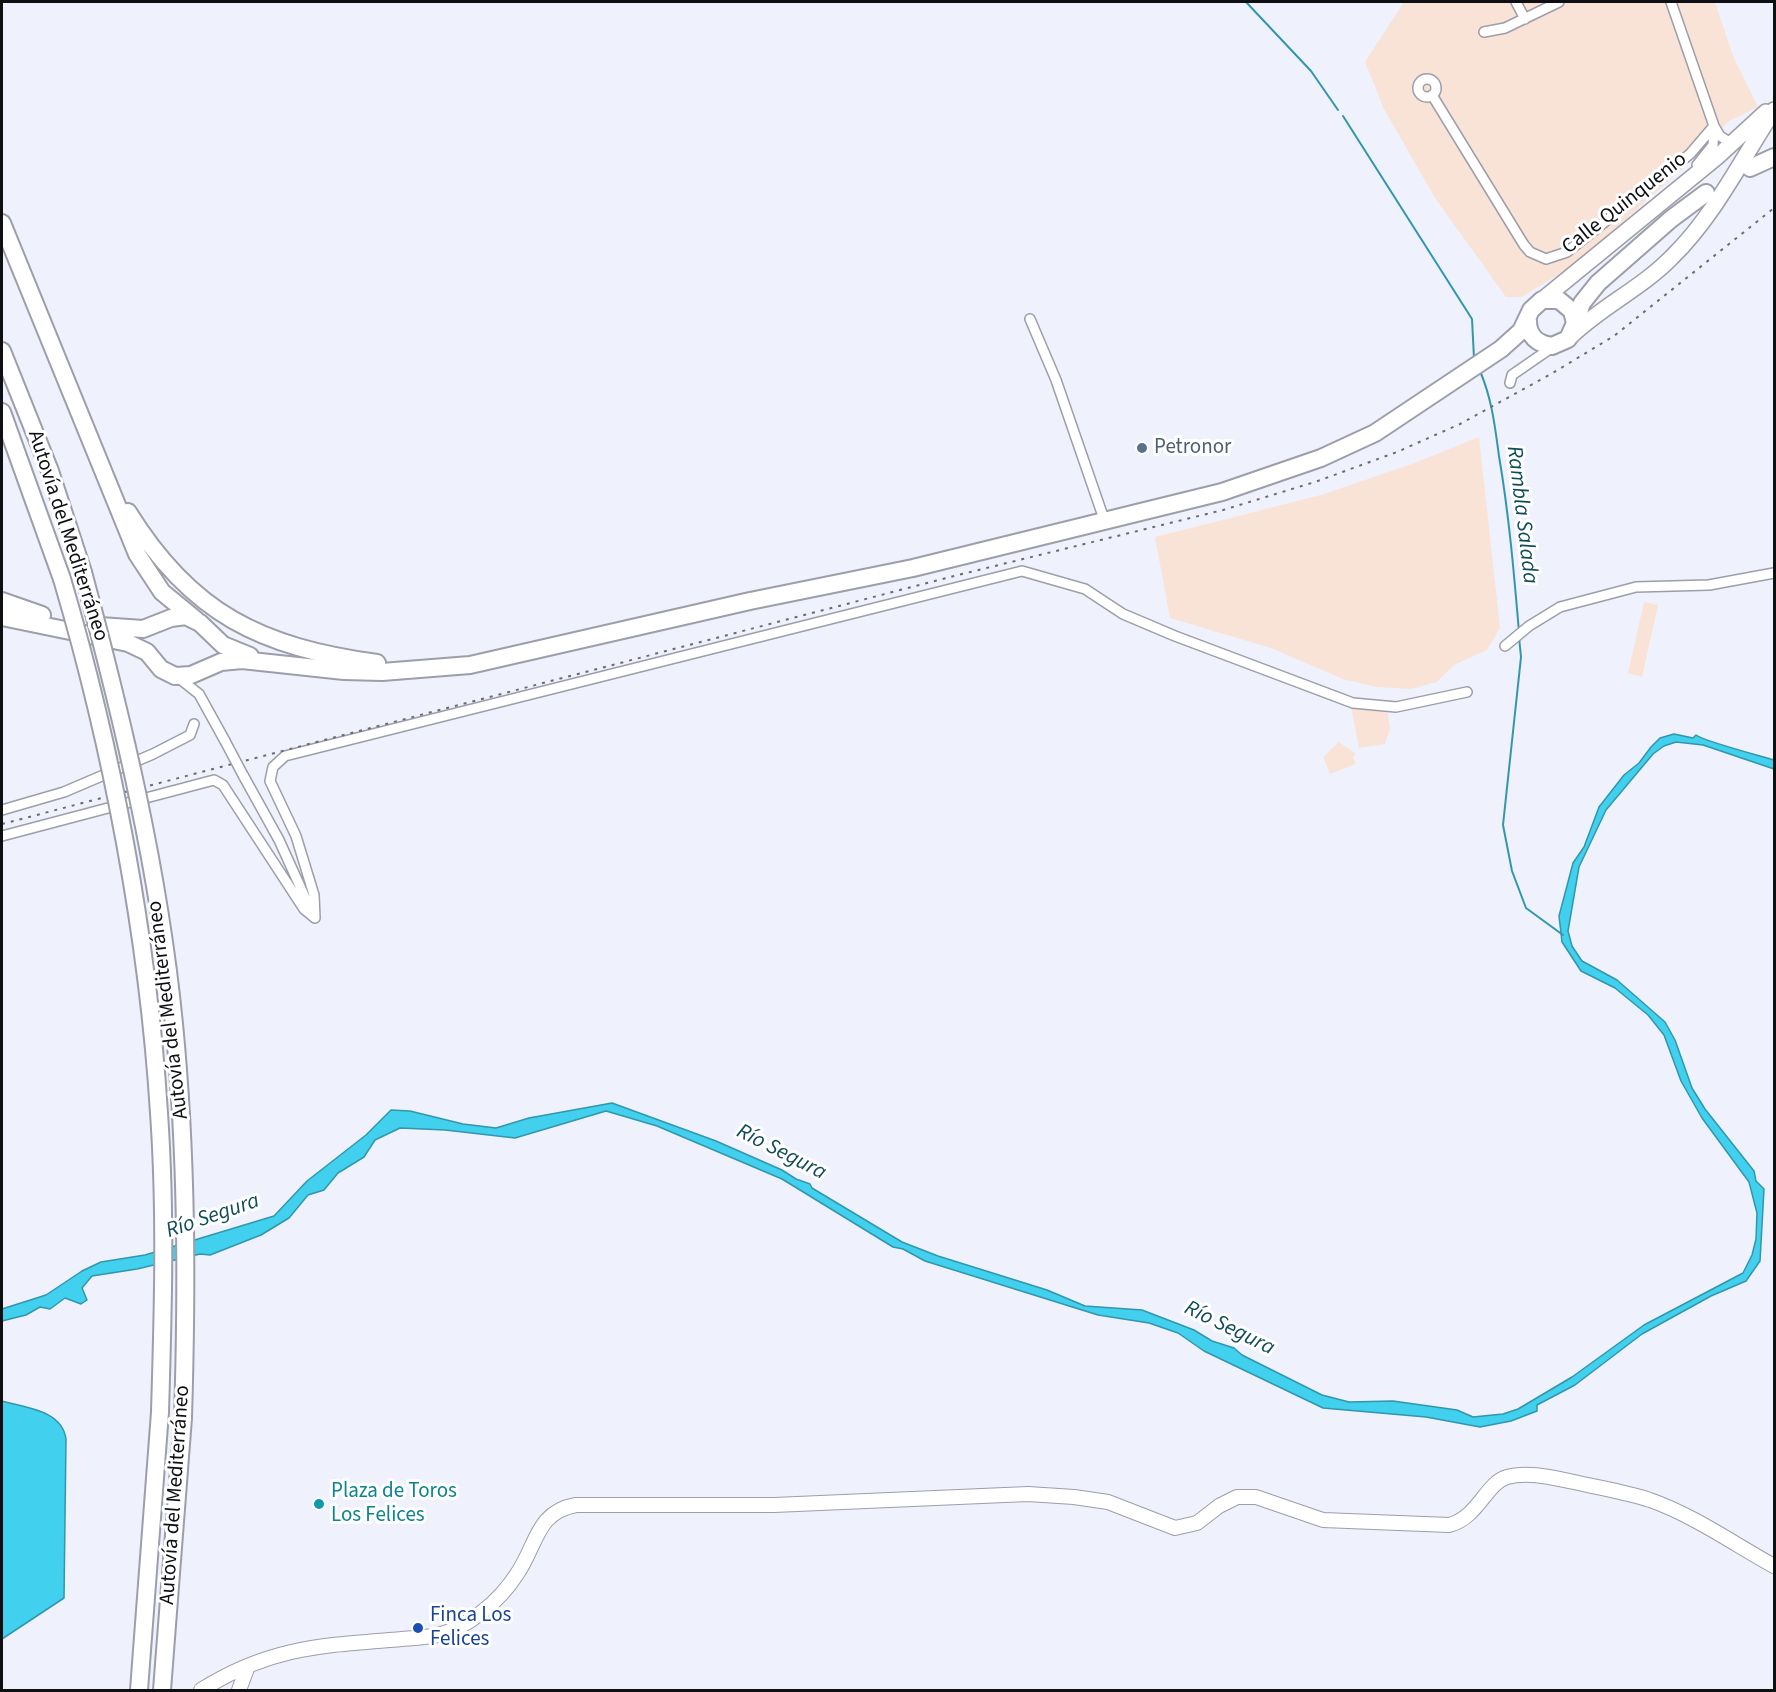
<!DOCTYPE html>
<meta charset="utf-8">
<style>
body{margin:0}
#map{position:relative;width:1776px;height:1692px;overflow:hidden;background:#eff1fd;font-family:"Source Sans 3",sans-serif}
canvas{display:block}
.frame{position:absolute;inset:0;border:3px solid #0e0f13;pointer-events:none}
</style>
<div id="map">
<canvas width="1776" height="1692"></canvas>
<div class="frame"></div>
</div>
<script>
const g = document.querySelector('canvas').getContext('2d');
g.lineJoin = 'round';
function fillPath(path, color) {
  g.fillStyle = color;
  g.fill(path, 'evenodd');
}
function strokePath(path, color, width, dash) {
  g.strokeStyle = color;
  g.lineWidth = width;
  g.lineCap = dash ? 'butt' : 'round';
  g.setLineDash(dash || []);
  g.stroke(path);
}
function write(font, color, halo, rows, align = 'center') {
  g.font = font + ' "Source Sans 3",sans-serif';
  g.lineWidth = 6;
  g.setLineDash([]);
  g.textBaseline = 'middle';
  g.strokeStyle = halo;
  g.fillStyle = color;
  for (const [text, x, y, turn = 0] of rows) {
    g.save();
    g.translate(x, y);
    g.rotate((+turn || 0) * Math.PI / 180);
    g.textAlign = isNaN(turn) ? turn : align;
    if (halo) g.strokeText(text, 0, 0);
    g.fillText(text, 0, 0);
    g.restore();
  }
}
const industrial = new Path2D(`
 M1404,2H1715L1733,56L1758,107L1729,121L1682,169L1573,266L1521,297H1506L1435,198L1384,109L1365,62Z
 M1479,437L1500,628L1487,650L1454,665L1437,682L1410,689L1377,687L1343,679L1271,648L1170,618L1155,537L1321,495L1412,464Z
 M1644,602L1658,605L1642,677L1628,673Z
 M1351,707L1388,713L1390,728L1385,744L1359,748Z
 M1339,742L1356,754L1353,757L1356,764L1330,774L1323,757Z`);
const water = new Path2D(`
 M1674,734L1693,738L1696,735C1703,741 1761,756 1774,760V769L1703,745L1676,742L1664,746L1653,754L1606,810L1579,867L1568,931L1572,946L1582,961L1617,980L1665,1022L1675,1040L1692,1088L1705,1109L1754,1171L1756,1181L1764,1189L1760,1261L1746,1281L1711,1296L1642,1334L1575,1385L1537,1405V1411L1511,1421L1480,1427L1426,1417L1323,1408L1204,1351L1178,1333L1149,1323L1098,1315L925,1261L903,1249L893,1247L782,1179L657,1126L606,1111L515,1138L445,1130L400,1128L375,1140L364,1157L338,1173L324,1190L308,1195L289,1218L261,1235L210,1255L200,1254L137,1269L92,1276L82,1288L87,1300L81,1304L65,1298L50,1309L40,1307L26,1315L2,1321V1309L46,1295L82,1271L101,1262L145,1255L274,1216L307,1181L366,1135L391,1110L410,1111L463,1124L496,1128L529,1118L612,1103L716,1141L782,1170L796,1179L810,1184L812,1188L902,1242L938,1256L1047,1290L1085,1306L1142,1310L1194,1330L1212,1341L1234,1348L1242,1355L1322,1395L1349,1402L1393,1401L1457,1410L1473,1417L1503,1414L1518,1409L1572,1377L1644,1325L1743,1273L1752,1255L1756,1239L1757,1213L1749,1182L1702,1118L1681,1081L1664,1035L1648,1015L1615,988L1581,971L1562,942L1559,916L1573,863L1584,847L1599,807L1624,775L1639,763L1651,747L1660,738Z
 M2,1401C26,1408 62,1410 66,1439L64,1598L2,1639Z`);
const stream = new Path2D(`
 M1246,2L1311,71L1338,110
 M1343,116L1472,319L1474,358
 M1480,371C1492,399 1495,427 1499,456C1509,515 1514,573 1519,632
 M1519,637L1521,657L1503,825L1512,871L1526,908L1563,935`);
const street = new Path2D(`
 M1516,2L1525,19
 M1671,2L1714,126L1720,136L1732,144
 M1484,32L1505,28L1559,2
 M1418 88a9 9 0 1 1 18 0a9 9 0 1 1-18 0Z
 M1432,95L1524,245L1530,252L1546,259L1567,252L1690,154L1714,126
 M1697,165L1713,145L1714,128
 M1030,319L1056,380L1105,522
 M1510,383L1512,375L1554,346
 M1505,646L1529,626L1560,607L1636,587L1709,585L1774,573
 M180,679L199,694L225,741
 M243,775L279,840L313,915
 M2,810L64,792L153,754L190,735L194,724
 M2,836L214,780L223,785L304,909L315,918L314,895L296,836L270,781L273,767L285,756L1022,571L1085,589L1123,614L1175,636L1353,703L1396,707L1467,692`);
const secondary = new Path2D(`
 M201,1690C282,1639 344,1646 434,1636C467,1629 499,1602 517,1574C537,1545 536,1512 576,1505H774L1028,1494L1074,1497L1108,1502L1175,1528L1197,1523L1219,1506L1237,1497H1256L1323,1520L1449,1525C1478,1518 1486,1483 1507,1477C1528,1471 1554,1478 1574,1482C1600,1488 1625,1492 1650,1500C1693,1515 1734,1544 1774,1566
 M239,1690L248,1666`);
const primary = new Path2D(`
 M1542,300L1717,157L1766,112
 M1571,336C1602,306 1642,288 1672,257C1714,216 1742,159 1774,110`);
const highway = new Path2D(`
 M1750,168L1774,157
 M2,223L137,554L162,592L196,620
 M1575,323L1582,303L1598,283L1671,219L1706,193
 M2,351L50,471L83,572
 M2,412L62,579
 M128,512C191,614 261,647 377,663
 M2,601L42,615
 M2,617L128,643L147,652L161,669L175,676L191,675L221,662L242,660L344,671L382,672L470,665L750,601L913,568L1222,492L1321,458L1375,433L1501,349L1521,331L1531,310L1542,300H1559L1572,311L1575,323L1568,339L1552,346C1537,344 1528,336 1528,321
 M100,626L143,629L171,618L186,616L200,623L223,645L250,656
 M139,1690L160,1412
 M162,1690L183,1418`);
const rail = new Path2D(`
 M2,824L954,576L1223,510L1315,482L1397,452L1460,424L1551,374L1614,336L1774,208`);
const streetBridge = new Path2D(`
 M225,741L243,775`);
const highwayBridge = new Path2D(`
 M83,572C123,721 159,871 174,1024C187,1156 187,1286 183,1418
 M62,579C112,748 148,937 159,1113C166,1213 163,1313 160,1412`);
const markers = [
 [1142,448,6,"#5c6f8a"],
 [319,1504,6,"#0f9aa8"],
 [418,1628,6,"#1a4fb4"]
];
const streetNames = [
 ["Calle Quinquenio",1625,204,-38],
 ["Autovía del Mediterráneo",67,536,72],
 ["Autovía del Mediterráneo",169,1010,-97],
 ["Autovía del Mediterráneo",176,1495,-86]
];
const serviceNames = [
 ["Petronor",1154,448]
];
const cultureNames = [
 ["Plaza de Toros",331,1492],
 ["Los Felices",331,1516]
];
const transitNames = [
 ["Finca Los",430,1616],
 ["Felices",430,1640]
];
const waterNames = [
 ["Rambla Salada",1521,515,83],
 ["Río Segura",781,1153,27],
 ["Río Segura",213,1217,-19],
 ["Río Segura",1229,1329,26]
];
fillPath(industrial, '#f9e3d6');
fillPath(water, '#41d0ed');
strokePath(water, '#3296ac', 1.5);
strokePath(stream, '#3296ac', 2);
strokePath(street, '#9c9ea9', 12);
strokePath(secondary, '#9c9ea9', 16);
strokePath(primary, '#9c9ea9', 18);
strokePath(highway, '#9c9ea9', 20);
strokePath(street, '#fff', 9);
strokePath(secondary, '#fff', 14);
strokePath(primary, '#fff', 15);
strokePath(highway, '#fff', 16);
strokePath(rail, '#6a6c73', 2, [3, 6]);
strokePath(streetBridge, '#9c9ea9', 12, []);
strokePath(highwayBridge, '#9c9ea9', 20, []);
strokePath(streetBridge, '#fff', 9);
strokePath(highwayBridge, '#fff', 16);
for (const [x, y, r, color] of markers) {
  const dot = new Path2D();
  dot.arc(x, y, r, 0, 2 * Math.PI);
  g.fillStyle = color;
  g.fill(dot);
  strokePath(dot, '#fff', 2);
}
write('21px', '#0e0f13', '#fff', streetNames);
write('21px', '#4e5e75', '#fff', serviceNames, 'left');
write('21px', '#0d838f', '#fff', cultureNames, 'left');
write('21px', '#164399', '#fff', transitNames, 'left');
write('italic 22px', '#0f4c58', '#fff', waterNames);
</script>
